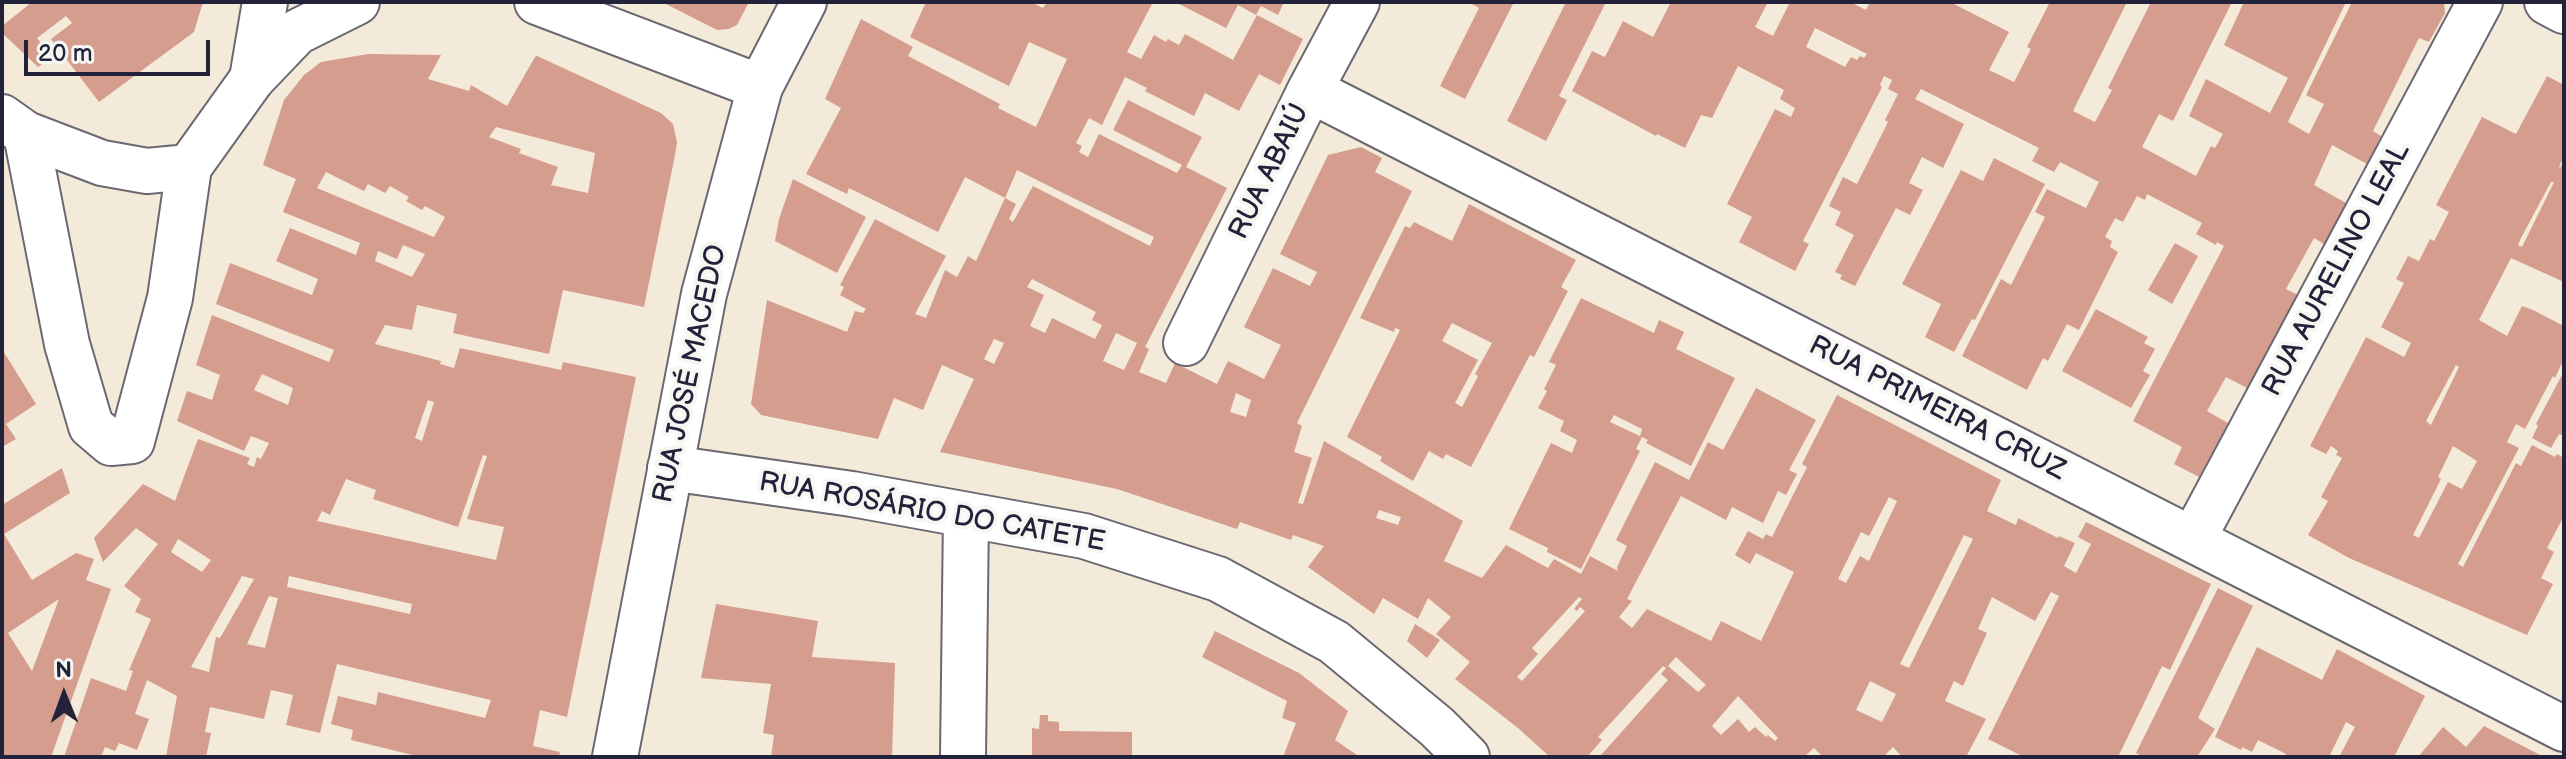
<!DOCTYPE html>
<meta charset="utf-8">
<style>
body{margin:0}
#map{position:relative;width:2566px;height:759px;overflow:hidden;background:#f4ead9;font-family:"Balsamiq Sans",sans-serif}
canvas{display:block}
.frame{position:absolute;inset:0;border:4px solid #22223b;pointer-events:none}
.north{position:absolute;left:24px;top:655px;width:80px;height:80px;-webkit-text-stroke:6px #f6f6f2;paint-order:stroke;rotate:359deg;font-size:22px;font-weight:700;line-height:32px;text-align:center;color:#22223b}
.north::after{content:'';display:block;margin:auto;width:28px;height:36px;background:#22223b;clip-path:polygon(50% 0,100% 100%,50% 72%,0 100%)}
.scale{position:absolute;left:24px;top:40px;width:186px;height:36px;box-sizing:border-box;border:4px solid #22223b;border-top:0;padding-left:10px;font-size:24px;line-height:28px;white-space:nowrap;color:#22223b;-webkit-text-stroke:6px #f6f6f2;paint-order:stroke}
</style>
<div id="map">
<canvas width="2566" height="759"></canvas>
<div class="frame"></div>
<div class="north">N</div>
<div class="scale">20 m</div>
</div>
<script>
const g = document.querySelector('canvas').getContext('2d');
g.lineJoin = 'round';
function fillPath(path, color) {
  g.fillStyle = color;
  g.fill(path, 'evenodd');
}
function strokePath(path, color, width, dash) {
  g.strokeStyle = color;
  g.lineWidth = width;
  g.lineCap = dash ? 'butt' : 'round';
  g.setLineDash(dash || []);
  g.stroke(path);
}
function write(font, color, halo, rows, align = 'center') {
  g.font = font + ' "Balsamiq Sans",sans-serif';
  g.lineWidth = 8;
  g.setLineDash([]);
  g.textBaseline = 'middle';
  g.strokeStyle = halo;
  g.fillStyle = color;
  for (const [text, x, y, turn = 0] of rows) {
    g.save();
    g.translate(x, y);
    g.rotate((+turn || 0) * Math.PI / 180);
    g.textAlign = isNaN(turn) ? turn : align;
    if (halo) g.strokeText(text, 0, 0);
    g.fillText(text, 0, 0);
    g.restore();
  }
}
const building = new Path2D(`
 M32,2H203L194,32L99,102L51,39L72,23L66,16L37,38L52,57L38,67L2,33V26Z
 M662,2H749L737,25L729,29L717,30Z
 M926,2H1031L1043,8L1047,2H1153L1127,52L1141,59L1154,35L1166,42L1168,39L1179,45L1185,34L1233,60L1257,15L1303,39L1280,85L1259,74L1239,111L1205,93L1194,116L1145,91L1147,88L1125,77L1102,125L1089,118L1076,143L1082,146L1079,152L1088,157L1099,134L1177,173L1182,165L1113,130L1128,100L1202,137L1186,167L1227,188L1145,347L1149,349L1139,372L1166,383L1175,363L1217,384L1228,361L1264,379L1281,345L1244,327L1273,268L1310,286L1317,272L1280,254L1328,155L1361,147L1382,158L1375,172L1412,191L1297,423L1302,426L1294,452L1312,458L1298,503L1303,504L1324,441L1463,521L1444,561L1482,578L1506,545L1548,568L1554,559L1581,574L1590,556L1618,571L1617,567L1627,546L1616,540L1655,462L1689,480L1708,442L1723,450L1756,388L1816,420L1789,470L1797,474L1786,495L1778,491L1763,523L1732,507L1726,520L1681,496L1627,599L1632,601L1619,617L1632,628L1647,609L1711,641L1721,621L1761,641L1794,572L1756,553L1750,564L1735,555L1748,531L1763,539L1766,534L1772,537L1807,467L1802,464L1837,395L2001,480L1987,511L2016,525L2018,518L2058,538L2059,536L2075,543L2064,566L2076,573L2091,544L2078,537L2086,522L2211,584L2170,670L2162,666L2118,757H2024L1988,739L2059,596L2051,592L2035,621L1992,597L1978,629L1987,633L1963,686L1954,681L1945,701L1986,719L1966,757H1902L1893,747L1883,757H1823L1814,748L1804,757H1603L1601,755L1668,680L1661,674L1666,668L1663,666L1598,737L1602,740L1587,757H1550L1518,728L1455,679L1470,662L1436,634L1451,617L1428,598L1418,619L1383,598L1374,614L1308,567L1324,546L1293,535L1291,540L1240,522L1237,529L1117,489L940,452L974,379L942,365L923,410L894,398L878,439L761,415L751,404L767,300L847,332L855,311L863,313L866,309L840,295L844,287L840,285L875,219L946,256L915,314L926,318L945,270L957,277L968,256L976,261L1005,198L965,177L938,232L849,188L847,194L806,174L841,108L825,99L861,19L913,47L908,56L1000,104L998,108L1036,127L1067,59L1029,42L1009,86L910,37ZM1017,170L1069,196L1154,237L1150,246L1033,186L1013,222L1009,219L1016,204L1005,198ZM1032,279L1096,312L1092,320L1102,325L1095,339L1052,318L1045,333L1030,326L1044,295L1027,287ZM1116,333L1137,343L1124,370L1103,361ZM994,339L1004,343L994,364L984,359ZM1236,393L1251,400L1246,417L1230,412ZM1889,497L1897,501L1869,561L1860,556L1846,583L1838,579L1861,532L1869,536ZM1379,510L1401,517L1398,525L1376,518ZM1964,535L1973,539L1909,668L1900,664ZM1579,597L1582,599L1574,609L1577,611L1580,607L1585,611L1522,681L1517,677L1538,654L1532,648ZM1676,657L1706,685L1698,692L1668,666ZM1870,681L1896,694L1882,722L1856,710ZM1738,696L1778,738L1775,741L1768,735L1766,737L1755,727L1749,732L1738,719L1721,735L1712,726Z
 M1180,2H1284L1278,15L1261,6L1256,15L1238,5L1226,28L1179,4Z
 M1468,2H1514L1465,99L1440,86L1479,8Z
 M1566,2H1606L1559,96L1567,100L1546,141L1507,121Z
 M1671,2H1768L1755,27L1773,36L1790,2H1850L1866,10L1870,2H1950L2009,32L1989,70L2014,82L2031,49L2027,47L2050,2H2127L2073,111L2095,122L2112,90L2108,88L2151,2H2232L2173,121L2159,114L2142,147L2196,176L2211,146L2215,148L2223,134L2189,116L2206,79L2270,113L2288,78L2224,45L2244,2H2346L2288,122L2309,134L2324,104L2306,95L2352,2H2444L2445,13L2429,42L2419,38L2373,131L2381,136L2367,164L2332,145L2314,185L2346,203L2345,208L2324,244L2314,238L2286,289L2298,295L2247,388L2226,377L2207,411L2228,423L2199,477L2174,464L2182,447L2133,421L2224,246L2217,242L2216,245L2196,234L2202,223L2147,194L2145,200L2137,196L2123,222L2115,218L2105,237L2112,241L2110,247L2118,252L2079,330L2067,324L2048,361L2043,358L2027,390L1962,356L2001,279L2011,285L2045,217L2035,212L2047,189L2086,208L2099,182L2060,162L2054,172L2032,161L2039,148L1921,89L1915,99L1964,124L1943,168L1922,157L1909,183L1923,190L1910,215L1896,208L1855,286L1840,279L1842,275L1835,272L1854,235L1835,225L1841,212L1829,206L1843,177L1857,184L1888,122L1885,120L1898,94L1888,89L1892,80L1884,76L1880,85L1882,87L1803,241L1809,244L1795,271L1739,242L1752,217L1727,204L1775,109L1791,117L1795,108L1780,99L1784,90L1738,66L1712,118L1701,115L1685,148L1657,134L1656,136L1572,91L1592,51L1605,57L1623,21L1653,37ZM1815,28L1867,54L1864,58L1860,56L1857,60L1851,57L1845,67L1806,47Z
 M368,54L441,55L428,79L469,91L471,85L507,106L535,57L537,56L661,113L673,124L677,142L675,155L644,307L563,290L549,354L453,333L457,314L417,305L412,330L385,325L375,344L441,361L440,364L454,368L460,348L561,370L563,362L636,377L567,717L540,710L533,746L560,752L559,757H421L351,740L353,730L331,724L338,696L376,705L378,692L485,718L491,700L337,664L320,733L286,725L293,695L271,690L264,719L210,707L205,732L211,733L206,757H166L177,696L147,680L135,714L149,719L137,750L119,743L115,751L105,747L101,757H64L91,678L126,691L133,671L129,670L151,619L135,612L141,599L124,586L158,544L136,528L103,562L94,538L143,484L175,501L198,439L250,458L247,464L254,467L257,457L261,459L269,443L251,436L244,451L177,421L187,391L212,400L220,375L196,365L212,315L329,362L334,350L216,304L230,263L312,295L318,279L276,261L290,228L356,255L360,243L283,212L296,179L263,165L284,100L304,75L321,62ZM496,127L595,153L588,193L551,185L558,167L519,153L521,149L489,137ZM326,172L364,191L368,184L385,193L390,186L409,197L406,201L422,210L425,206L445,217L434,237L317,188ZM403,245L425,254L412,277L375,261L378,251L397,259ZM262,374L293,388L288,405L254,390ZM428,400L434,402L422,441L415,438ZM483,455L487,456L467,519L504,527L496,560L317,521L322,511L330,515L346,479L376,490L373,499L458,527ZM178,539L211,560L202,572L171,552ZM242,576L254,579L220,638L216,637L209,672L191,667ZM289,576L412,604L410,614L287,587ZM269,596L278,598L265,648L247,644Z
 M2547,76L2564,85V156L2559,167L2560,168L2564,161V282L2511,258L2479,320L2507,336L2522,306L2533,310L2564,326V364L2562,363L2555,378L2553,376L2525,429L2516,424L2507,442L2519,448L2458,564L2463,567L2516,463L2521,466L2532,445L2555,457L2557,454L2564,458V516L2547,548L2554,552L2541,578L2553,584L2527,635L2349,558L2308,535L2328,501L2321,497L2342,458L2336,455L2338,451L2331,446L2326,454L2310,446L2366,337L2404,357L2411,343L2381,327L2404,283L2396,279L2408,256L2419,261L2430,239L2434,241L2449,212L2436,205L2482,117L2516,134ZM2551,182H2554L2522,247L2518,245L2521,238ZM2456,365L2459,367L2431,425L2426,421ZM2453,446L2477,461L2462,489L2448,482L2419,538L2413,535L2441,479L2438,477Z
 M1994,158L2045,184L1975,320L1972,319L1954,352L1925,337L1941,304L1902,284L1961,170L1983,181Z
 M793,179L866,217L837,273L775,241L779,219Z
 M1469,204L1576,260L1561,287L1568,291L1534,357L1530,355L1471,467L1446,454L1443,459L1429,451L1413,481L1380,461L1382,457L1347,437L1400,330L1395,328L1394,332L1360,318L1405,226L1410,228L1414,222L1452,241ZM1452,323L1492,343L1475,374L1478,376L1462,407L1455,403L1478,360L1442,341Z
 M2175,243L2198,256L2172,304L2148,290Z
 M1581,298L1654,333L1659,320L1684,332L1676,349L1735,378L1691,466L1646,443L1648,440L1640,436L1642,429L1614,415L1610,422L1642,437L1636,449L1640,451L1581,569L1547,552L1548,548L1509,529L1551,443L1572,453L1577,440L1560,431L1564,421L1538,408L1547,391L1544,389L1556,365L1549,362Z
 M2096,309L2148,337L2144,343L2155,349L2143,371L2150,375L2131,408L2062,371Z
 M2,349L36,404L6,424L16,439L2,447Z
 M2564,371V436L2559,434L2551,448L2532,438L2538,426L2536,424Z
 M62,468L70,493L4,534L32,580L76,553L94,559L86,580L111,589L51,757H2V505ZM59,599L32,671L8,633Z
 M2218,588L2253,606L2198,718L2215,729L2197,757H2143L2136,753Z
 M716,604L818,621L812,657L895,663L892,757H771L774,735L763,733L771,684L701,678Z
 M1415,624L1440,640L1427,658L1407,641Z
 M1215,631L1299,673L1348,711L1335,740L1360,757H1283L1296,723L1282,718L1287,701L1202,657Z
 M2257,647L2322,680L2337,649L2425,696L2394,757H2339L2355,727L2346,722L2329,757H2284L2286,754L2258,740L2252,752L2242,747L2241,750L2215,737Z
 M1040,715H1048V721L1059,722V731L1132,732V757H1032V728L1039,729Z
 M2484,726L2544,757H2418L2443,727L2466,747Z`);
const minor = new Path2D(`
 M2547,2L2564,11
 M252,79L265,2
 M760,87L804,2
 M1310,90L2564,729
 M26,134L67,344L91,426L111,443L132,441L170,298L189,167
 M1186,343L1310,90L1357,2
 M670,468L852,494L1084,536L1218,579L1334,642L1437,727L1467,757
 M2193,539L2480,2
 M963,757L966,515`);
const major = new Path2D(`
 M537,2L760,87L704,294L615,757
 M2,117L26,134L102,163L147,171L189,167L252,79L297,32L357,2`);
const streetNames = [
 ["RUA ABAIÚ",1270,172,-64],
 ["RUA AURELINO LEAL",2337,270,-62],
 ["RUA JOSÉ MACEDO",691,374,-78],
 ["RUA PRIMEIRA CRUZ",1937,409,27],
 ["RUA ROSÁRIO DO CATETE",932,513,10]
];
fillPath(building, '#d59d8e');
strokePath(minor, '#6c6872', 48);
strokePath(major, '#6c6872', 48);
strokePath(minor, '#fff', 44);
strokePath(major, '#fff', 44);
write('28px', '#22223b', '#f6f6f2', streetNames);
</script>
